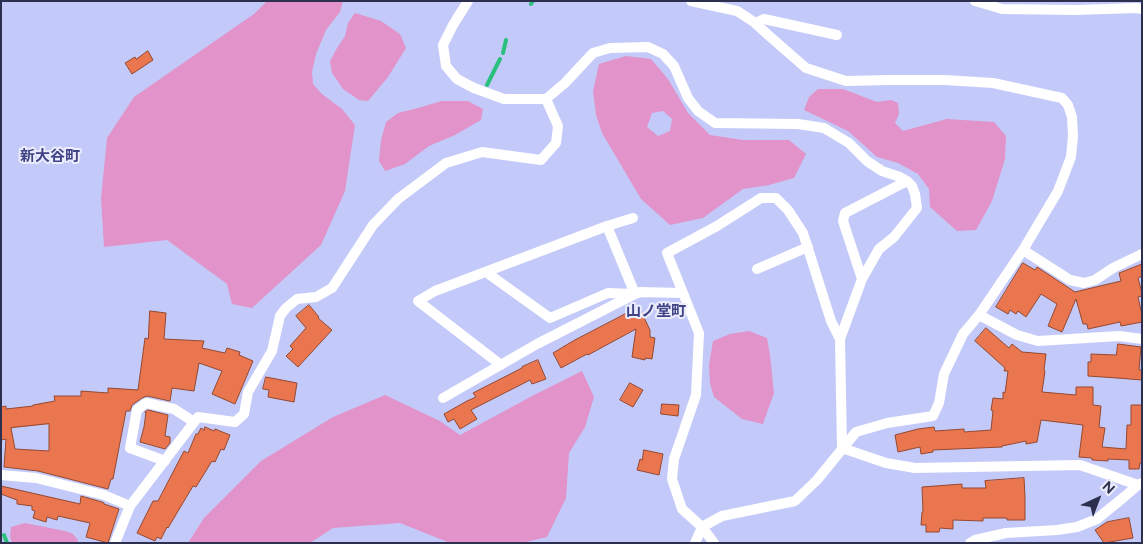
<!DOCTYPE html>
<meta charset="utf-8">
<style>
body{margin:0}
#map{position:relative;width:1143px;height:544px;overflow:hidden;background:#c3caf9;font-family:Figtree,sans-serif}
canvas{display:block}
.frame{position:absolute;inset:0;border:2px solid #2c2f4d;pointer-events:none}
.north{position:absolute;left:1073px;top:474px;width:50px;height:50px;-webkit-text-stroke:4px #ebedfd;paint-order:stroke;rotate:43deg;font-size:14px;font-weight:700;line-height:20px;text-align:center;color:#2c2f4d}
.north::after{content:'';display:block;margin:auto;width:18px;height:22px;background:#2c2f4d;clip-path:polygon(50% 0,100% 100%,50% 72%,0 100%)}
</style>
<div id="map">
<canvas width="1143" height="544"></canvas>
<div class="frame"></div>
<div class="north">N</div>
</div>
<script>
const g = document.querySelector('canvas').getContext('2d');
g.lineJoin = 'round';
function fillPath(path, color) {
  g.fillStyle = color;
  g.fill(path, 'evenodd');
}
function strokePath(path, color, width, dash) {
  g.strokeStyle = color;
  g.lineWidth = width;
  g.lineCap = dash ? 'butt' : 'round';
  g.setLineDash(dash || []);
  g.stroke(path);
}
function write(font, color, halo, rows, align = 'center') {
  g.font = font + ' Figtree,"Noto Sans JP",sans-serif';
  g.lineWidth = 4;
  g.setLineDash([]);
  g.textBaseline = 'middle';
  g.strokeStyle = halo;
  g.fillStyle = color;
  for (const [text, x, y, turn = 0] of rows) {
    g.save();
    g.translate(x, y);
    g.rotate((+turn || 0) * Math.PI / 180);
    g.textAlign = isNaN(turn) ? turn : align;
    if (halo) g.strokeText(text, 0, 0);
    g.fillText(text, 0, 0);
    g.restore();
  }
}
const green = new Path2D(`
 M267,1H343L340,12L326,30L316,54L312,72L313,84L322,94L342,109L355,125L345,191L321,245L252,308L232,304L227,284L167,240L104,247L101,198L107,138L134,97L254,14Z
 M355,13L381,21L400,34L406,48L388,77L368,101L359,100L343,89L332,73L330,61L337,48L345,36L348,23Z
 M626,56L651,59L668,79L688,113L710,135L743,140H789L806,154L794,178L769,185L743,189L703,218L670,225L641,199L602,133L596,115L593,91L599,64ZM663,111L672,119L670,131L658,136L647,127L652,113Z
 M818,89H843L877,102L891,100L898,103L899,114L895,123L903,131L947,119L994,122L1006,136L1005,159L992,201L976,230L957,231L930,207L929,189L918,174L898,163L877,157L848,131L804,110L809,97Z
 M442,101H468L483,109L481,120L455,135L429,146L405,164L385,171L379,161L381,140L386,122L398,113L418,108Z
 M749,331L767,338L770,355L774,393L763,424L742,419L714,397L710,383L709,365L713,341L730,334Z
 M582,371L594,397L585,427L569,453L566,498L547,537L522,543H450L400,523L333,528L310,543H188L204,518L261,461L333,417L385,395L440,421L460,435L534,395Z
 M25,523L65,531L73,534L78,540L77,543H12L10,536L11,527Z`);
const stream = new Path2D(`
 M531,4L533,1
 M503,53L506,40
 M487,85L500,59
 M4,535L7,543`);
const building = new Path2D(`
 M148,51L153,60L132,74L125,63L135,57L136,59Z
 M1023,263L1035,270L1037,267L1075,292L1121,281L1119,273L1142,264V276L1138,278L1142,293V296L1138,297L1142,315V322L1121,326L1120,322L1088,329L1087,324H1083L1076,299L1062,332L1048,326L1057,304L1041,294L1026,317L1018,311L1016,314L1010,310L1008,314L996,307Z
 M309,305L319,317L318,318L332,330L298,367L286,356L293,349L290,346L306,328L296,316Z
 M639,307L650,330V337L655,338L652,359L645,358V360L632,357L636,329L588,355L587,354L561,368L553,353L573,341Z
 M150,311L166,313L164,339L204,341L202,348L225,353L227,348L240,352L239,355L253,361L235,404L212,394L222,371L199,363L194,391L172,388L170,401L147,396L142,398L132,405L130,411H126L113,479H111L108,489L38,471L4,467L6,439L1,440V407L6,406V409L33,406V405L55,401L54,396H81V391L108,393V388L138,390L145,338L148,339ZM49,424V451L15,449L11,428Z
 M986,328L1009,348L1012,344L1022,352L1046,354L1044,370L1045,371L1042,392L1076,395V387H1093V405L1101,406L1099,427L1105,428L1102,447L1126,449L1127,425H1131V405H1142V463H1140L1139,469H1129V460L1108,459V461L1092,460V458L1079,457L1083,425L1041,420L1037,442L1026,444V441L1002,446V447L933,450V452L921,454L920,447L898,452L895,435L918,429L934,427L935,431L964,429V432L991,430L993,411L991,410L993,398L1003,399V392L1005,393L1008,371H1004L1005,368L975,341Z
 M1118,344L1141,347L1139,370H1142V380L1117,378L1088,376V362H1091V354L1116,355Z
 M538,360L546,379L532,384L530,380L471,410L477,419L460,429L454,419L448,422L444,414L467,401L476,397L473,393L522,368V367Z
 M266,377L297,383L294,402L268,397L269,390L263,389Z
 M630,383L643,390L633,407L620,400Z
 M662,404L679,405L678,416L661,414Z
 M148,410L168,415L165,436L170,437V443L165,449L140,442L144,427L146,412H145Z
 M205,427L214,431L215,429L230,435L224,450L221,449L215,462L212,461L196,487L193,486L168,528L167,527L161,539L157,537L155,541L137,533L153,501H158L184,451L188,453L196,434H198L201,428L204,430Z
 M644,450L663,454L659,475L637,470L640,459L642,460Z
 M1024,478L1025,497V520H1007V518H983V521L953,520V529L940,528L939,532H926V525H921L922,512H923L922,487L962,484V488H986L985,481Z
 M1,486L80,504L81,496L102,502L104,503V504L119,509L108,543L86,537L90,523L58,516L57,520L47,517L46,522L33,518L35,511L32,510V506L17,504V500L1,494Z
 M1129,518L1133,538L1104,543L1095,530L1107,522Z`);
const street = new Path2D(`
 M468,1L453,25L443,45L446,66L457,79L474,88L504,99H546L565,83L593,53L610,48L648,47L663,54L674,66L688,98L698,111L715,123L798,124L824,128L849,143L867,161L882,171L900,177L907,181L912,186L915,194L917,208L894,237L879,249L862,279L840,339L842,448
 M691,1L737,11L754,22L767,34L806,68L846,81L890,80H945L993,83L1062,98L1068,105L1072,117L1073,136L1071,157L1058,191L1023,250L979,315L963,334L944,374L939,403L933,416L887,423L856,432L817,480L795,501L722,516L702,527L695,543
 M975,1L1002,9L1076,10L1136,8L1142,9
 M756,23L764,19L837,35
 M1023,250L1070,280L1084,283L1095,280L1113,268L1142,254
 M757,269L808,247
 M490,275L550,318L608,293L635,294L607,226
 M862,279L843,221L845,213L907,181
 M979,315L1017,335L1038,341L1119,336L1142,339
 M501,365L418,301L435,291L607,226L633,218
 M443,398L537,344L635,294L640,292L683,293
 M842,448L886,463L915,468L1080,465L1138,485
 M165,461L130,448L137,410L146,403L174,409L194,422
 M1,475L36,478L104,495L130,506L198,417L235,422L244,414L248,392L272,351L280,316L286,308L297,299L316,297L332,288L373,225L398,199L446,163L482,152L541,160L556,143L558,126L546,99
 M115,543L130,506
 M714,543L702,527L682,509L672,479L674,459L696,395L699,333L667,253L717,226L761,198H776L788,210L803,233L831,321L840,339
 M970,543L975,540L1006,533L1057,530L1077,527L1097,519L1124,497L1138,485L1142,483`);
const quarterNames = [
 ["新大谷町",50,157],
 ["山ノ堂町",656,312]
];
fillPath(green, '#e193ca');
strokePath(stream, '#2cbf7e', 4);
fillPath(building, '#ea7650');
strokePath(building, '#94482f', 1);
strokePath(street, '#fff', 10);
write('bold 15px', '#404486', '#ebedfd', quarterNames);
</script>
